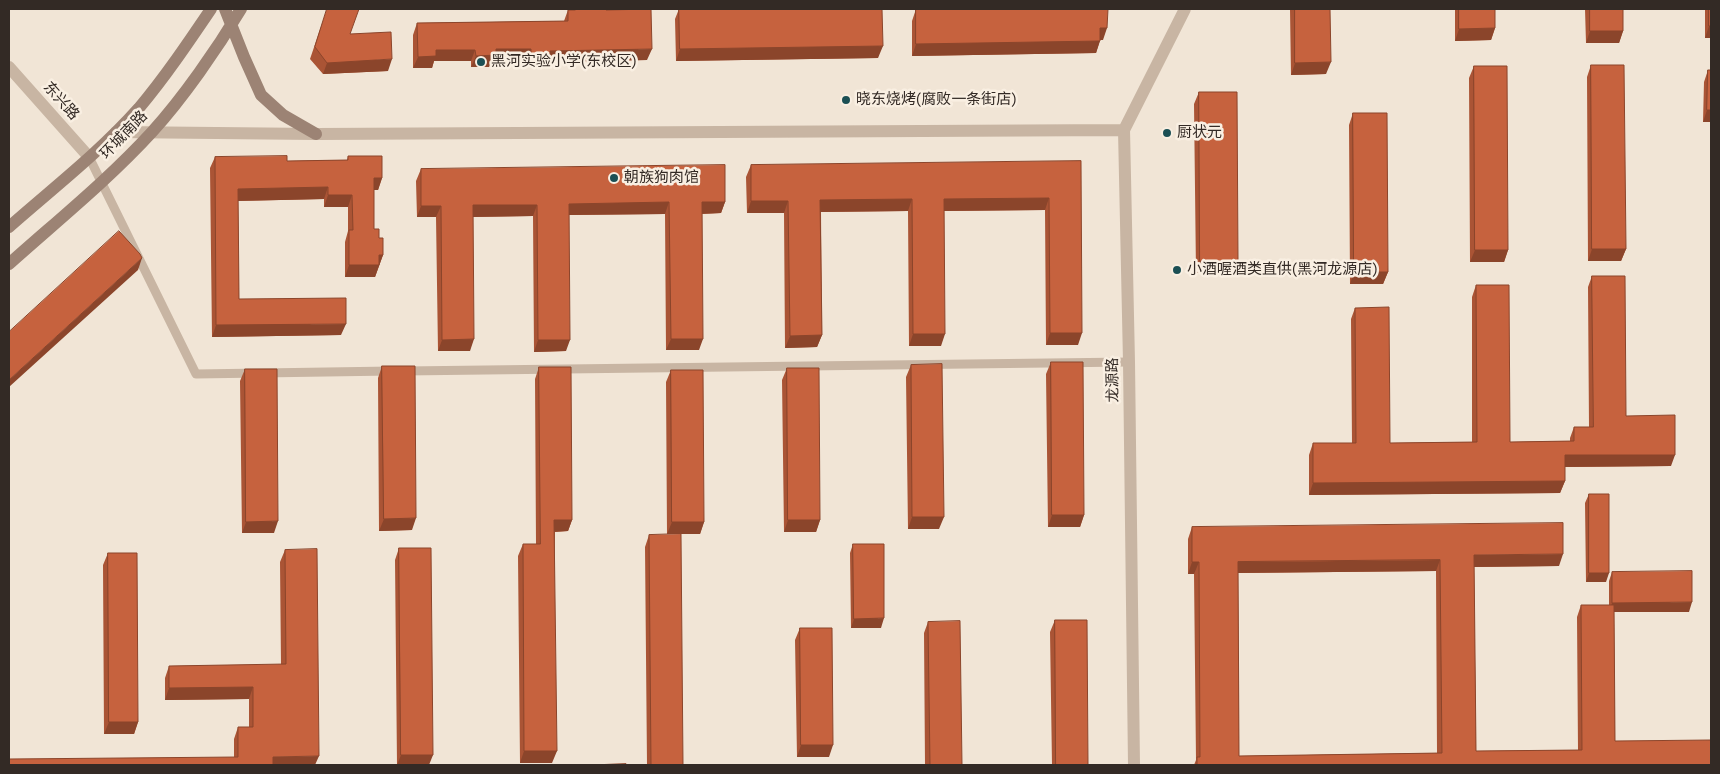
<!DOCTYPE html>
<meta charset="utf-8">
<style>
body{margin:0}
#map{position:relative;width:1720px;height:774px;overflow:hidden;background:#f1e5d6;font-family:"Work Sans",sans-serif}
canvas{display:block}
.frame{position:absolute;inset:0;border:10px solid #332a25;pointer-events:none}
</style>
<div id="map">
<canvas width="1720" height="774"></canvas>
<div class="frame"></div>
</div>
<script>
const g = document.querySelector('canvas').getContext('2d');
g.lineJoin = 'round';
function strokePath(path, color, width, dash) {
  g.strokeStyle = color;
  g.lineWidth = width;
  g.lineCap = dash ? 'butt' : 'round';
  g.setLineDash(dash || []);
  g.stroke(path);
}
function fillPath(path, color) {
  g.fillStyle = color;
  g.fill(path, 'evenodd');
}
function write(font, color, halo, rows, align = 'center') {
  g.font = font + ' "Work Sans","Noto Sans SC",sans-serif';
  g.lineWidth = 5;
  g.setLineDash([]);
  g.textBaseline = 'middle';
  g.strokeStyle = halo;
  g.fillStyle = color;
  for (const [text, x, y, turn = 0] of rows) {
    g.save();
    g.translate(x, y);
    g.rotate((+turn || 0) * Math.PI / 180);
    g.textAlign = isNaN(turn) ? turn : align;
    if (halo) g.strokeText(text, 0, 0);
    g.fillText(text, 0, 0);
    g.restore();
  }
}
const lane = new Path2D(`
 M89,157L196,374L392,371
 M405,371L1129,362`);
const street = new Path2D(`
 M9,67L89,157
 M116,132L316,134L1124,130
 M1134,765L1129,362L1124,130L1185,9`);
const secondary = new Path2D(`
 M225,9L244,57L261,95L283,115L316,134
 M9,227C52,189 100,152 139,108C165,77 188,43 211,9
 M9,264C57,221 108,180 152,132C183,98 217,49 241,9`);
const wall = new Path2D(`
 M327,9L350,34L388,71L323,74L310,59Z
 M571,9H606L647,60L548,62L546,66H527V60L494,61L491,67H471V61H434L432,68H413V35L417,23L564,21L568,10H571Z
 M679,9H882L878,58L676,61L675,19Z
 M916,9L1103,40H1100L1096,53L912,56V21Z
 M1290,9H1330L1326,74L1291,75Z
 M1455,9H1495V28L1491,40L1455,41Z
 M1585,9H1623V31L1619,43H1586Z
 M1705,9H1711V38H1705Z
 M1591,65L1626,249L1621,261H1588L1587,77Z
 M1474,66L1508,250L1504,262H1470L1469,78Z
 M1708,70H1711V161H1710V122H1703L1704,82Z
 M1199,92L1238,261L1234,273H1196L1194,104Z
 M1353,113L1388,272L1383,284H1350L1349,125Z
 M348,156L382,178L378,190H374V229L379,238L383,255L375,277H345V242L348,231V207H324V199L238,201L239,299L341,335L212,337L210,168L215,157L287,161L347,160Z
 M1081,161L1078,345H1046L1045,210L944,211L941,346H909L908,211L821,212L822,335L817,347L785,348L784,213H747L746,177L751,165Z
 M421,169L725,202L721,213L702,214L699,350H666L665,214L569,215L566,351L534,352L533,216L473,217L470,351H438L436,217H417L416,181Z
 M1592,276L1626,416L1671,466L1565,467V481L1560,493L1309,495V455L1313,443H1352L1351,319L1355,308L1390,443L1472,442V297L1476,285L1510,442L1570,441V438L1574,427H1589L1588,287Z
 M1051,362L1084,515L1080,527H1048L1046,374Z
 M911,365L939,529H908L906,377Z
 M382,366L412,530L379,531L378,378Z
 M539,367L572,520L568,531L555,532L552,763H520L518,556L523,544H536L535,379Z
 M787,368L820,520L816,532H784L782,380Z
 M245,369L274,533H242L240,381Z
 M671,370L704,522L700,534H667L666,382Z
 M1589,494L1606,582H1586L1585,503Z
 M1192,527L1559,566L1474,567L1476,751L1578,750L1577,617L1581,605H1609V581L1612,572L1689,612H1614L1615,741L1711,765H1194L1196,760L1194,574H1188V539ZM1436,571L1437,753L1239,756L1238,573Z
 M649,535L683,765H647L645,547Z
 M853,544L881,628H851L850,553Z
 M399,548L429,765H397L395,560Z
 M285,550L319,756L234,757V739L238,727H249V699L165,700V678L169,666L281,665L280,562Z
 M108,553L138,722L134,734H104L103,565Z
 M1055,620L1088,765H1052L1050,632Z
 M928,622L962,765H925L924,633Z
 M800,628L829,757H797L795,640Z`);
const shadedWall = new Path2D(`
 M1709,26H1711V38H1705Z
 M1100,28H1107L1103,40H1096Z
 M1495,28L1491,40L1455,41L1459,29Z
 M1590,31H1623L1619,43H1586Z
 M1100,41L1096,53L912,56L916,44Z
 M883,46L878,58L676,61L680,49Z
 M496,49H531L527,60L494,61L491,67H471L476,56Z
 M652,49L647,60L548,62L546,66H527L531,55L550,51Z
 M436,50H475L471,61H434L432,68H413L418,57Z
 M392,59L388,71L323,74L327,63Z
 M1331,62L1326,74L1291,75L1295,63Z
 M1707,110H1711V119L1710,122H1703Z
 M374,178H382L378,190H369Z
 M328,187L324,199L234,201L238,189Z
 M328,195H352L348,207H324Z
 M1049,198L1045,210L940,211L944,199Z
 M912,199L908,211L816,212L820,200Z
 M751,201H788L784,213H747Z
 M669,202L665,214L565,215L569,204Z
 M702,202H725L721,213L697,214Z
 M473,205H537L533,216L469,217Z
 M421,206H441L436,217H417Z
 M1592,249H1626L1621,261H1588Z
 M1475,250H1508L1504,262H1470Z
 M379,255H383L375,277H345L349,265Z
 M142,258L138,270L9,387V380Z
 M1200,261H1238L1234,273H1196Z
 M1354,272H1388L1383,284H1350Z
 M346,324L341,335L212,337L216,325Z
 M1050,333H1082L1078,345H1046Z
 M913,334H945L941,346H909Z
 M822,335L817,347L785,348L790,336Z
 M474,339L470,351H438L442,340Z
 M671,339H703L699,350H666Z
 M538,340H570L566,351L534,352Z
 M1565,455H1675L1671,466L1560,467Z
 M1565,481L1560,493L1309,495L1313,483Z
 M1052,515H1084L1080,527H1048Z
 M912,517H944L939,529H908Z
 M416,518L412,530L379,531L384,519Z
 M554,520H572L568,531L550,532Z
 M788,520H820L816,532H784Z
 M278,521L274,533H242L246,522Z
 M672,522H704L700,534H667Z
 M1563,554L1559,566L1470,567L1474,555Z
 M1440,560L1436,571L1234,573L1238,562Z
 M1192,562H1199L1194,574H1188Z
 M1589,573H1609L1606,582H1586Z
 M1692,602L1689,612H1609L1612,603Z
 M884,618L881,628H851L854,619Z
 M253,687L249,699L165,700L169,688Z
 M109,722H138L134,734H104Z
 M801,745H833L829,757H797Z
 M524,751H557L552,763H520Z
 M401,755H433L429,765H397Z
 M319,756L315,765H270L273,757Z`);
const building = new Path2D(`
 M327,9H359L350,34L391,32L392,59L327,63L315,47Z
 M575,9H606V10L651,9L652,49L550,51V55H531V49H496V55L476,56L475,50H436V56L418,57L417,23L568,21V10H575Z
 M679,9H882L883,46L680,49Z
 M916,9H1108L1107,28H1100V41L916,44Z
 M1295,9H1330L1331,62L1295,63Z
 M1459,9H1495V28L1459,29Z
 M1590,9H1623V31H1590Z
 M1709,9H1711V26H1709Z
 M1591,65H1624L1626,249H1592Z
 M1474,66H1507L1508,250H1475Z
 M1708,70H1711V110H1707Z
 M1199,92H1237L1238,261H1200Z
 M1353,113H1387L1388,272H1354Z
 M287,156V161L348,160V156H382V178H374V229H379V238H383V255H379V265H349V230H353L352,195H328V187L238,189L239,299L346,298V324L216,325L215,157Z
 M1081,161L1082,333H1050L1049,198L944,199L945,334H913L912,199L820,200L822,335L790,336L788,201H751V165Z
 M725,165V202H702L703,339H671L669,202L569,204L570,340H538L537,205H473L474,339L442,340L441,206H421V169Z
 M119,231L140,254L142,258L9,380V332Z
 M1592,276H1625L1626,416L1675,415V455H1565V481L1313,483V443H1356L1355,308L1389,307L1390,443L1477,442L1476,285H1509L1510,442L1574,441V427H1593Z
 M1051,362H1083L1084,515H1052Z
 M942,364L944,517H912L911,365Z
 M382,366H415L416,518L384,519Z
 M539,367H571L572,520H554L557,751H524L523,544H540Z
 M787,368H819L820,520H788Z
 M245,369H277L278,521L246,522Z
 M671,370H703L704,522H672Z
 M1589,494H1609V573H1589Z
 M1563,523V554L1474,555L1476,751L1582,750L1581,605H1614L1615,741L1711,740V765H1197V757H1200L1199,562H1192V527ZM1440,560L1442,753L1239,756L1238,562Z
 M681,534L683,765H651L649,535Z
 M853,544H884V618L854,619Z
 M399,548H431L433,755H401Z
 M317,549L319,756L273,757V765H9V759L238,757V727H253V687L169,688V666L286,664L285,550Z
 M108,553H137L138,722H109Z
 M1692,571V602L1612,603V572Z
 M1055,620H1087L1088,765H1056Z
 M960,621L962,765H930L928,622Z
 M800,628H832L833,745H801Z
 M626,764V765H593Z`);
const markers = [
 [481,62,5,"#1b4f54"],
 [846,100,5,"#1b4f54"],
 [1167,133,5,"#1b4f54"],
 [614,178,5,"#1b4f54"],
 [1177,270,5,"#1b4f54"]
];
const poiNames = [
 ["黑河实验小学(东校区)",491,62],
 ["晓东烧烤(腐败一条街店)",856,100],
 ["厨状元",1177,133],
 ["朝族狗肉馆",624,178],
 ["小酒喔酒类直供(黑河龙源店)",1187,270]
];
const streetNames = [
 ["东兴路",61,101,48],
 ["环城南路",124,135,-46],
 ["龙源路",1113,380,-91]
];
strokePath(lane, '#c8b5a3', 9);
strokePath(street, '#c8b5a3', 12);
strokePath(secondary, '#9c8374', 12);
fillPath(wall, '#aa5435');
fillPath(shadedWall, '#8b452b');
fillPath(building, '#c6623e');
strokePath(building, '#8b452b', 1);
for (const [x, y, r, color] of markers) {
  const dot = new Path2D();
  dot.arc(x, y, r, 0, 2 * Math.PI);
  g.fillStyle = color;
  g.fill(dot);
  strokePath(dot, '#f9efe2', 2);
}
write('15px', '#332a25', '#f9efe2', poiNames, 'left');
write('15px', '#332a25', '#f9efe2', streetNames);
</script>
